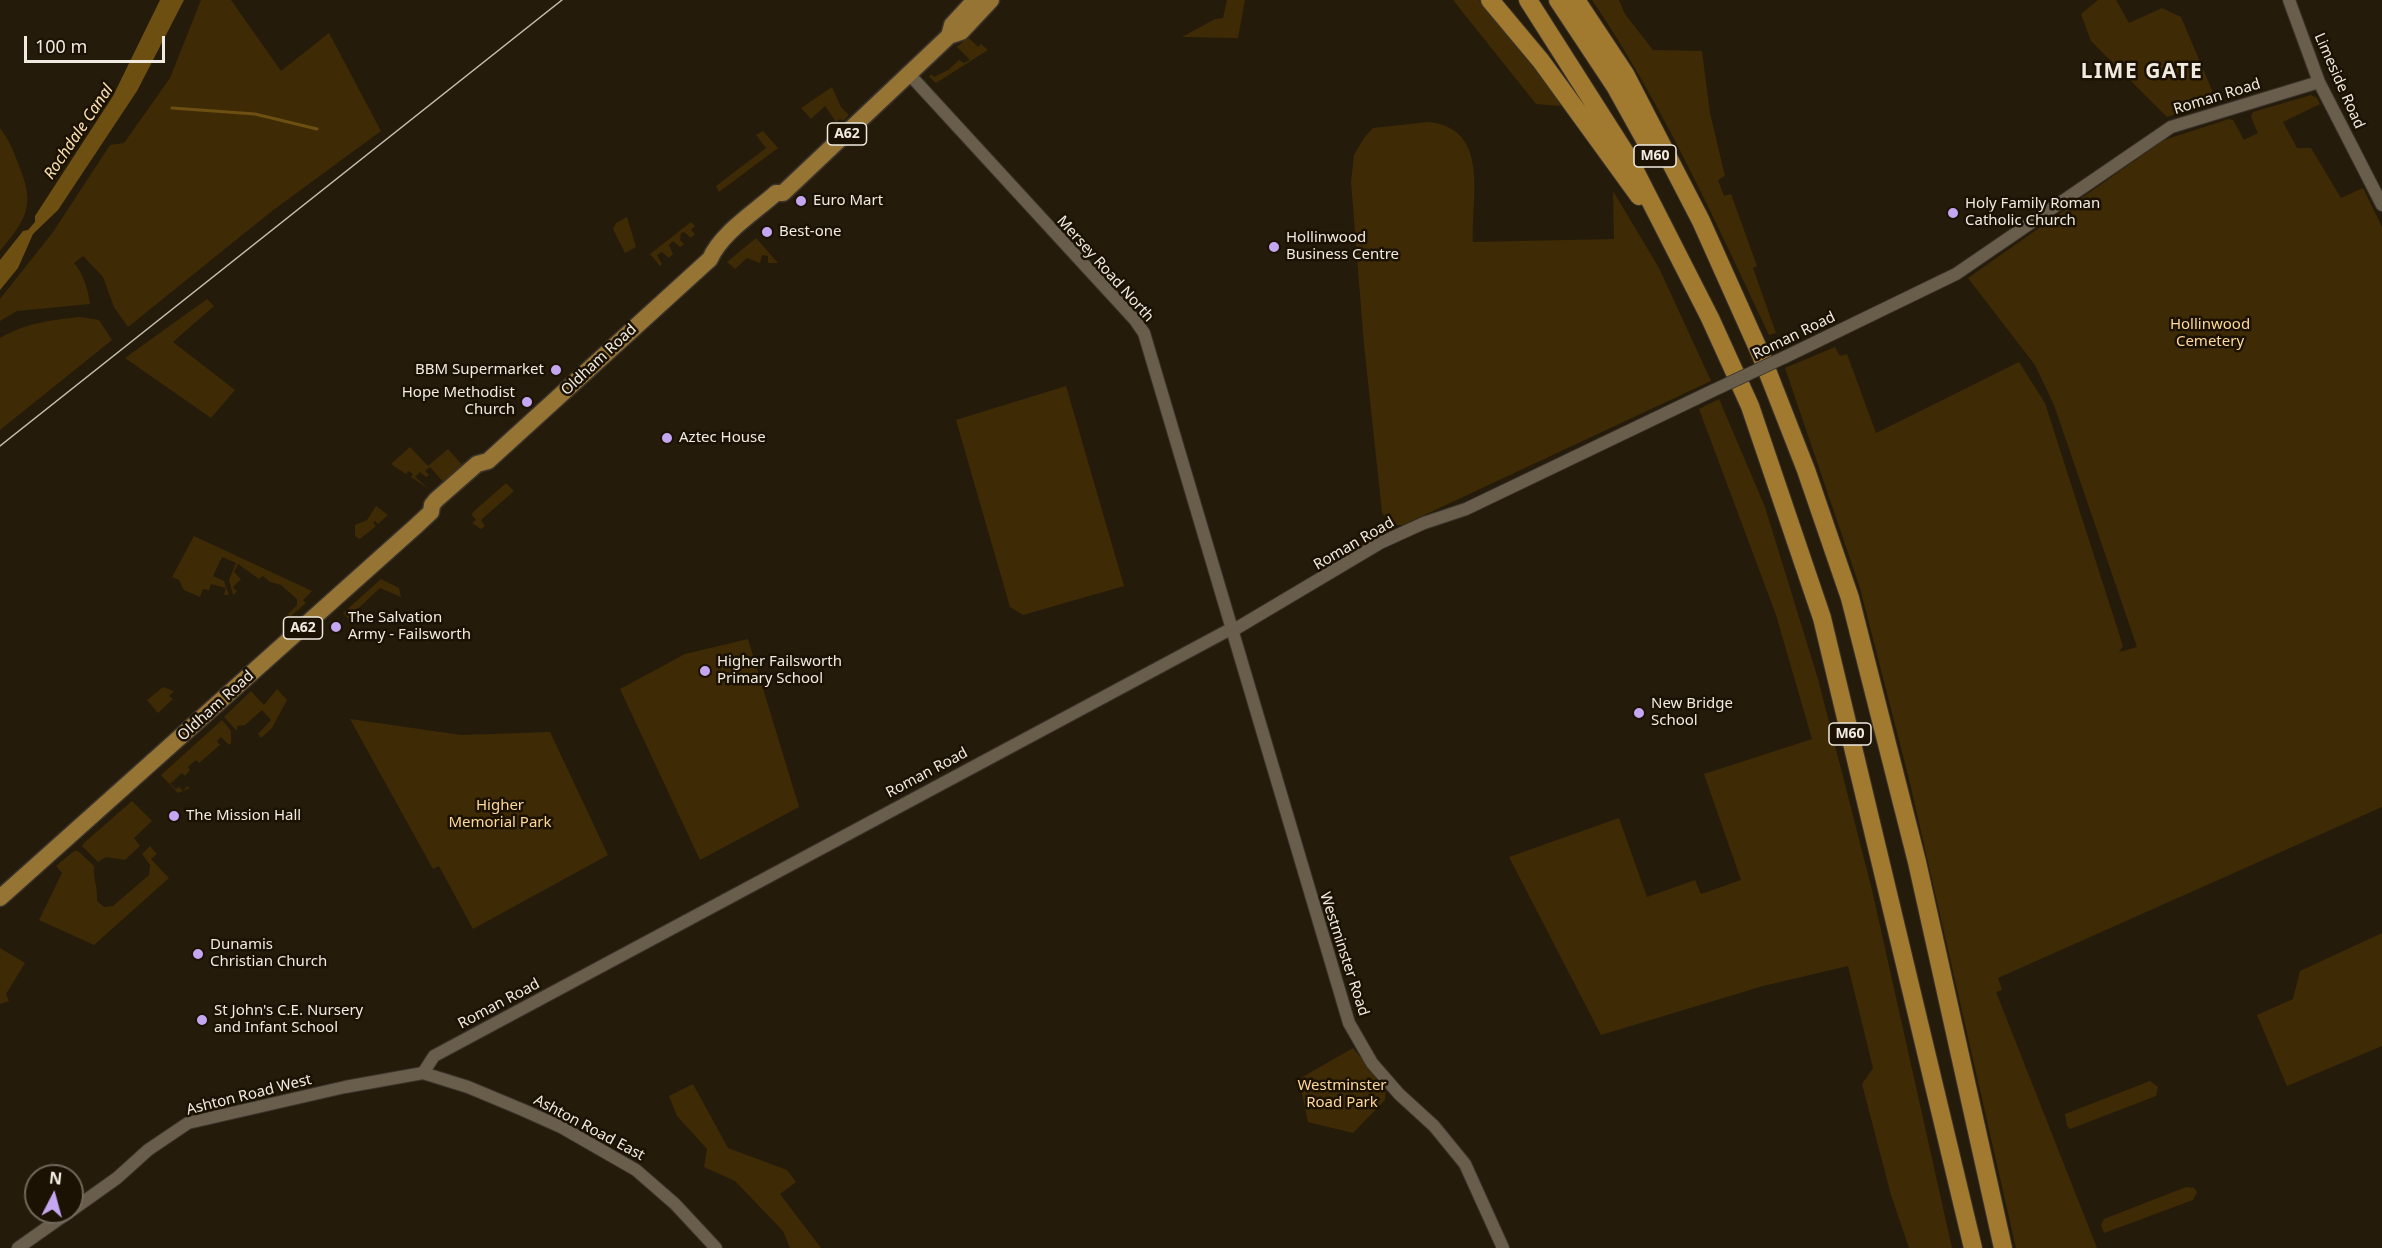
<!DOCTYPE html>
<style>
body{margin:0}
#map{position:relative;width:2382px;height:1248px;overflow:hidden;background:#251b0b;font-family:"Noto Sans",sans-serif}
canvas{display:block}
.north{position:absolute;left:24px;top:1164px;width:60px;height:60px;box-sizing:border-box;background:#1b1203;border:2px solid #71685b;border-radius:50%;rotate:6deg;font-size:16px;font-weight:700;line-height:24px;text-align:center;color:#f1eae0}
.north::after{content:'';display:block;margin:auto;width:21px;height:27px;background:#c5a7f1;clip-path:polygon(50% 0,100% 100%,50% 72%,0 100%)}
.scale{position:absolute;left:24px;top:36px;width:141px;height:27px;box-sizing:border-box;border:3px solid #f1eae0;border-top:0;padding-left:8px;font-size:18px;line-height:21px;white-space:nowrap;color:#f1eae0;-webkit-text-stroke:4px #1b1203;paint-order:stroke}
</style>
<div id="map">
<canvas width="2382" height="1248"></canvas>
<div class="north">N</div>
<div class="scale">100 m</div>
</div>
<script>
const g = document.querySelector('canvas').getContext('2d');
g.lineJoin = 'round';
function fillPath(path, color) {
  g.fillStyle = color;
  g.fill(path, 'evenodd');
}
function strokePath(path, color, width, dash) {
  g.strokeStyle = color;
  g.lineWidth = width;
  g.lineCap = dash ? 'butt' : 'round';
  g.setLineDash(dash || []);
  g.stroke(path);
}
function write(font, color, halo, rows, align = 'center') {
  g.font = font + ' "Noto Sans",sans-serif';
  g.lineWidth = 5;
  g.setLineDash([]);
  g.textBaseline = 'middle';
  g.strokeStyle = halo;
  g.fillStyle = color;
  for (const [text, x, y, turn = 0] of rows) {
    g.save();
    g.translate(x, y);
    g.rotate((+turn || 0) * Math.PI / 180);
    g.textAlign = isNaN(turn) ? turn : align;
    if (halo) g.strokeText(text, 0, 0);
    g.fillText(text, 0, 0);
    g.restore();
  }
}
const green = new Path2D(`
 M201,0H231L281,71L329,33L381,131L272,211L128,327L114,307L103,277L83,256L74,263C84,275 88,289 90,304L17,311L0,321V299L53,232L110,145L124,143L170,78Z
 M1227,0H1245L1238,38L1182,37L1215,19L1223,18Z
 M1453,0H1479L1550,88L1561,106L1536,104Z
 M1592,0H1619L1625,14L1653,50L1702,51L1710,113L1725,176L1718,180L1724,196L1731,194L1757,266L1753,268L1776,333L1769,335C1715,220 1663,105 1592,0Z
 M2098,0H2116L2129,23L2162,8L2181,17L2214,95L2211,103L2167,117L2091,41L2081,14Z
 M968,37L978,47L981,44L988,50L936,83L929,77L931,74L934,77L948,70L959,60L964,63L970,60L957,47Z
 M832,87L841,107L849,115L843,121L840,119L836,122L825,106L811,119L801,108Z
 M2311,95L2317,98L2320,104L2283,122L2297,148H2311L2341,198L2363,188L2382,227V807L1998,978L2002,990L1996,992L2097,1248H2016L1910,783L1860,588L1785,368L1835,347L1840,356L1847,354L1876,433L2019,362L2045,403L2123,646L2119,652L2137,647L2054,405L2035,365L1968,278L2164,140L2229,119L2233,120L2244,140L2258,133L2251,117L2253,112Z
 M1428,122C1491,128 1471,198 1473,242L1614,239L1613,191L1659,268L1711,381L1403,525H1389L1382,512L1364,345L1351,182L1354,155L1364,138L1373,128Z
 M0,128C9,140 14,152 19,166C36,206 26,219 0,251Z
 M763,131L778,148L719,192L716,186L766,148L756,135Z
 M627,217L636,247L625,253L613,229L616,223Z
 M691,222L695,226L691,230L695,234L691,238L684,232L681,233L680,240L684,244L680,247L673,241L669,245L673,254L669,258L662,252L657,255L662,264L660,266L650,254Z
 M756,238L778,263H768V256L762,255L760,263L747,258L735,269L727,262Z
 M207,299L214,306L173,342L235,390L211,418L125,358Z
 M80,317L99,320L112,340L0,430V338C26,323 50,320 80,317Z
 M1066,386L1124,586L1023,615L1010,607L956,420Z
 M1719,399L1765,507L1818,679L1872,890L1952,1248H1909L1891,1195L1862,1084L1873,1068L1848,966L1763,986L1601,1035L1509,857L1619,818L1647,897L1695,880L1701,894L1741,880L1704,774L1812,739L1776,615L1699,409Z
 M410,447L428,466L448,449L464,467L445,484L430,467L425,471L429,475L426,477L420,472L415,477L430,490L411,477L413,474L408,471L406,474L391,464Z
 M506,483L514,491L481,520L485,526L481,529L472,523L476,520L472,515L473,512Z
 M376,506L388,515L378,524L375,521L373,523L376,526L360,539L355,536V525L367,520Z
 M194,536L312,591L303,600L306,603L290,617L288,614L297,605V599L281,585L270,582L263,576L259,579L238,564L234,572L241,579L233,587L237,592L233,595L229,580L236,563L222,557L213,576L224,581L229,595H224L226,588L211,584L209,590L203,589L200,597L184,590L179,580L172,577Z
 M381,579L399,588L401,597L380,588L348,618L343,613Z
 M748,639L799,807L700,860L620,689L685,654Z
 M163,687L174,691L169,696L173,699L158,713L147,700Z
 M277,689L287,700L272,728L261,738L258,734L271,720L262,710L245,725L237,726V731L224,717L251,691L264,705Z
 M350,719L461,735L550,732L608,855L473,929L439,866L433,869Z
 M222,720L231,731V743L229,745L221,737L217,741L220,745L199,763L196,760L188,767L190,770L185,776L182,773L170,784L176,789L179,787L183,791L187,786L190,788L178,793L161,775Z
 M132,801L152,821L134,838L140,846L125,860L106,857L98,862L82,846L84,843Z
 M150,846L157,854L151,859L169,878L94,945L39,920L62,873L56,866L74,851H78L94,866C93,879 98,888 97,901L104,907L113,906L149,875L150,865L142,854Z
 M2382,933V1046L2287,1086L2257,1015L2293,999L2300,971Z
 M0,948L25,963L6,994L9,1001L0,1004Z
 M1353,1048L1386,1088L1385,1100L1353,1133L1308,1122L1299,1079Z
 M2150,1081L2158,1087L2156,1096L2070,1129L2067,1126L2065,1114Z
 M693,1084L728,1148L787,1170L796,1182L780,1194L821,1248H790L783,1231L735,1181L704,1167L707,1149L677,1116L669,1096Z
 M2186,1187L2194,1188L2197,1192L2193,1200L2104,1233L2101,1225L2104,1219Z`);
const water = new Path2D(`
 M160,0H184L137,91L58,210L33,234L18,268L0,290V260L23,231L28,230L35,222V216L113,96Z`);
const stream = new Path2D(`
 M172,108L255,114L317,129`);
const tertiary = new Path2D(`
 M2289,0L2319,82L2382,205
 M910,75L1135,320L1144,333L1349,1023L1372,1063L1399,1094L1434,1126L1465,1164L1503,1248
 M1785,357L1956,274L2171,127L2319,82
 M423,1073L434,1056L1225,632L1237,628L1380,543L1424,523L1466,509L1712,391
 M72,1210L117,1178L148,1150L188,1123L345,1087L423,1073L468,1087L523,1110L561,1127L636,1170L675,1204L716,1248
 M18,1248L69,1212`);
const trunk = new Path2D(`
 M949,36L952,25L975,0
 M0,898L416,526L431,512L432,505L436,500L477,464L488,461L710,259C721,233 755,212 776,193H783L949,36L961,32L991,0`);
const motorway = new Path2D(`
 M1490,0L1541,61L1639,196
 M1528,0L1628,157L1710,318L1750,406L1822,618L1973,1248
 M1558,0L1615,86L1650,149
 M1576,0L1625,74L1701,221L1761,355L1806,470L1850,598L1917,862L2003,1248`);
const tram = new Path2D(`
 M0,446L562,0`);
const tertiaryBridge = new Path2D(`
 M1712,391L1785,357`);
const markers = [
 [801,201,6,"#c5a7f1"],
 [1953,213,6,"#c5a7f1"],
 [767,232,6,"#c5a7f1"],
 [1274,247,6,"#c5a7f1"],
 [556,370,6,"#c5a7f1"],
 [527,402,6,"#c5a7f1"],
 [667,438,6,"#c5a7f1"],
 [336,627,6,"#c5a7f1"],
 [705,671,6,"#c5a7f1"],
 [1639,713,6,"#c5a7f1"],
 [174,816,6,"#c5a7f1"],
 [198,954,6,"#c5a7f1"],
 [202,1020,6,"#c5a7f1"]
];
const shields = [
 [847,134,39],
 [1655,156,42],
 [303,628,39],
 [1850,734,42]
];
const shieldNames = [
 ["A62",847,134],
 ["M60",1655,156],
 ["A62",303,628],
 ["M60",1850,734]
];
const streetNames = [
 ["Limeside Road",2339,81,66],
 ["Roman Road",2217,97,-17],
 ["Mersey Road North",1105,269,48],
 ["Roman Road",1794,336,-26],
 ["Oldham Road",599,360,-43],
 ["Roman Road",1354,544,-30],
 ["Oldham Road",216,706,-42],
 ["Roman Road",927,773,-28],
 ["Westminster Road",1344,954,72],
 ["Roman Road",499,1004,-28],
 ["Ashton Road West",249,1095,-14],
 ["Ashton Road East",589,1128,28]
];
const poiNames = [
 ["Euro Mart",813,201],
 ["Holy Family Roman",1965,204],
 ["Catholic Church",1965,221],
 ["Best-one",779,232],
 ["Hollinwood",1286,238],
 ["Business Centre",1286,255],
 ["BBM Supermarket",544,370,"right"],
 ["Hope Methodist",515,393,"right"],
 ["Church",515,410,"right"],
 ["Aztec House",679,438],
 ["The Salvation",348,618],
 ["Army - Failsworth",348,635],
 ["Higher Failsworth",717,662],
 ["Primary School",717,679],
 ["New Bridge",1651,704],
 ["School",1651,721],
 ["The Mission Hall",186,816],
 ["Dunamis",210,945],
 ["Christian Church",210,962],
 ["St John's C.E. Nursery",214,1011],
 ["and Infant School",214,1028]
];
const parkNames = [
 ["Hollinwood",2210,325],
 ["Cemetery",2210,342],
 ["Higher",500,806],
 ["Memorial Park",500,823],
 ["Westminster",1342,1086],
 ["Road Park",1342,1103]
];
const waterNames = [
 ["Rochdale Canal",79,132,-56]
];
const districtNames = [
 ["LIME GATE",2142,72]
];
fillPath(green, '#3e2b05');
fillPath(water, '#6d4f12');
strokePath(stream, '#6d4f12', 3);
strokePath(tertiary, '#3b342d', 14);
strokePath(trunk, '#3b342d', 19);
strokePath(motorway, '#3b342d', 20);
strokePath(tertiary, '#695e4b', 12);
strokePath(trunk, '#967434', 16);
strokePath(motorway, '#a27a2f', 18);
strokePath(tram, '#c4bcb1', 1.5);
strokePath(tertiaryBridge, '#3b342d', 14, []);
strokePath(tertiaryBridge, '#695e4b', 12);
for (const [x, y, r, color] of markers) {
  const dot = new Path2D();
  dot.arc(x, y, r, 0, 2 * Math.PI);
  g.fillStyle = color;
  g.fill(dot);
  strokePath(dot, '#1b1203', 2);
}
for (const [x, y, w] of shields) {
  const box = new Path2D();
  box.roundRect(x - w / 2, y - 11, w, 22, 4.5);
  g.fillStyle = '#1b1203';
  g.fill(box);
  strokePath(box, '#f1eae0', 1.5);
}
write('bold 14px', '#f1eae0', null, shieldNames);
write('15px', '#f1eae0', '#1b1203', streetNames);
write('15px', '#f1eae0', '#1b1203', poiNames, 'left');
write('15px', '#fed898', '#1b1203', parkNames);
write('italic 16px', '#fce0b1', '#1b1203', waterNames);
g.letterSpacing = '1.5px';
write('bold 21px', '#f1eae0', '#1b1203', districtNames);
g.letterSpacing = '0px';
</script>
